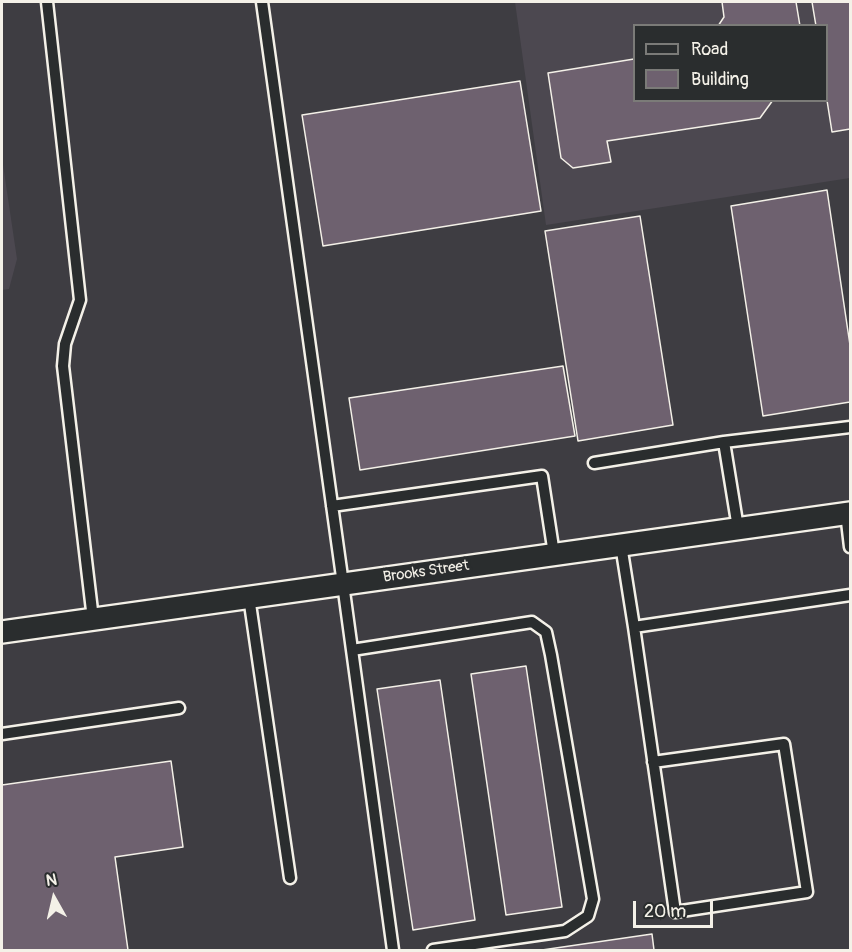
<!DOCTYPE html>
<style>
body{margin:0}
#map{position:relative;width:852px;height:952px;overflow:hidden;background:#3e3d42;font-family:Pangolin,sans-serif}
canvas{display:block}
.frame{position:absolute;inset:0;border:3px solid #f4f1e8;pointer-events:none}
.legend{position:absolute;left:633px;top:24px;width:195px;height:78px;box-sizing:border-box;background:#2a2d2e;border:2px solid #7b7b78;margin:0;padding:8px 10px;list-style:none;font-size:18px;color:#f4f1e8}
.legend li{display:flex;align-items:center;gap:12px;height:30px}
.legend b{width:30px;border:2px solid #7b7b78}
.north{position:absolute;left:24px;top:868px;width:60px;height:60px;-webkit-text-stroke:4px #2a2d2e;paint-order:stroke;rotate:352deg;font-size:16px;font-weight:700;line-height:24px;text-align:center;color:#f4f1e8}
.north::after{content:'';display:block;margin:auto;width:21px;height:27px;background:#f4f1e8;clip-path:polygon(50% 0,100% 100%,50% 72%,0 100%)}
.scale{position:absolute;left:633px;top:901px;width:80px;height:27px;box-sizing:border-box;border:3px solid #f4f1e8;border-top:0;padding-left:8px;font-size:18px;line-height:21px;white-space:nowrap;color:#f4f1e8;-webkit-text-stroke:4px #2a2d2e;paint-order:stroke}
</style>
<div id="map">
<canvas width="852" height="952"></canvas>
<div class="frame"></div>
<ul class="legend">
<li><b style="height:8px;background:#2a2d2e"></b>Road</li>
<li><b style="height:16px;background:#6e616f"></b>Building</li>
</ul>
<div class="north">N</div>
<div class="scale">20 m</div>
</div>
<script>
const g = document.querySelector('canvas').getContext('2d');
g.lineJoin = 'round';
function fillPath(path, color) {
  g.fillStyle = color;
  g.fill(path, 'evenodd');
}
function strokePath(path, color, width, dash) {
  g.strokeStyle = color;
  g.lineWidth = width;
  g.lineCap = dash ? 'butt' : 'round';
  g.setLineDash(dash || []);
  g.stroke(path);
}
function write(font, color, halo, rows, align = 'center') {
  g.font = font + ' Pangolin,sans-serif';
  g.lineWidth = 6;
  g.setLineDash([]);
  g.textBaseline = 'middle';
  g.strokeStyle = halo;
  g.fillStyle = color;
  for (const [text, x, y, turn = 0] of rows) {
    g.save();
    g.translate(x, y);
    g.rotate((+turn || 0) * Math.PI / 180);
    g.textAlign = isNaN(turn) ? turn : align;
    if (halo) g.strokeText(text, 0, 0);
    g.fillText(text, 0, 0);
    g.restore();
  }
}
const built = new Path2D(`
 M515,2H850V178L546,225ZM634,26H826V100H634Z
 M2,158L17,259L9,289L2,290Z`);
const building = new Path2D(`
 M722,2H796L800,26H718L724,17Z
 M812,2H850V129L832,132L826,94V26H816Z
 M634,59V100H773L760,118L607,141L611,162L573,168L561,158L548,73Z
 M520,81L541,211L323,246L302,115Z
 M827,190L850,345V402L763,416L731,206Z
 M640,216L673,425L578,441L545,231Z
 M563,366L575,436L360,470L349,398Z
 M526,666L562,907L506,915L471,674Z
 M440,680L475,920L413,930L377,689Z
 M171,761L183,847L115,857L128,950H2V785Z
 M652,934L654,950H542Z`);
const lane = new Path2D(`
 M47,2L80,300L65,344L63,366L93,619
 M262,2L343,584L393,950
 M724,442L850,427
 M594,463L724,442L738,528
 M332,506L542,476L554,554
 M846,513L850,547
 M621,545L634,627L850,595
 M249,597L290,878
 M634,627L675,912L807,892L784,744L653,762
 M352,650L532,622L546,632L551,655L593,899L588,916L565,931L433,950
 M2,734L179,708`);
const street = new Path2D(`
 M2,632L850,513`);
const streetNames = [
 ["Brooks Street",426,572,-8]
];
fillPath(built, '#4c4850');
fillPath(building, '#6e616f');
strokePath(building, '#f4f1e8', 1.5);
strokePath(lane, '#f4f1e8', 15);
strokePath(street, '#f4f1e8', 26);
strokePath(lane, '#2a2d2e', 10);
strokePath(street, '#2a2d2e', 21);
write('15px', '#f4f1e8', '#2a2d2e', streetNames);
</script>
